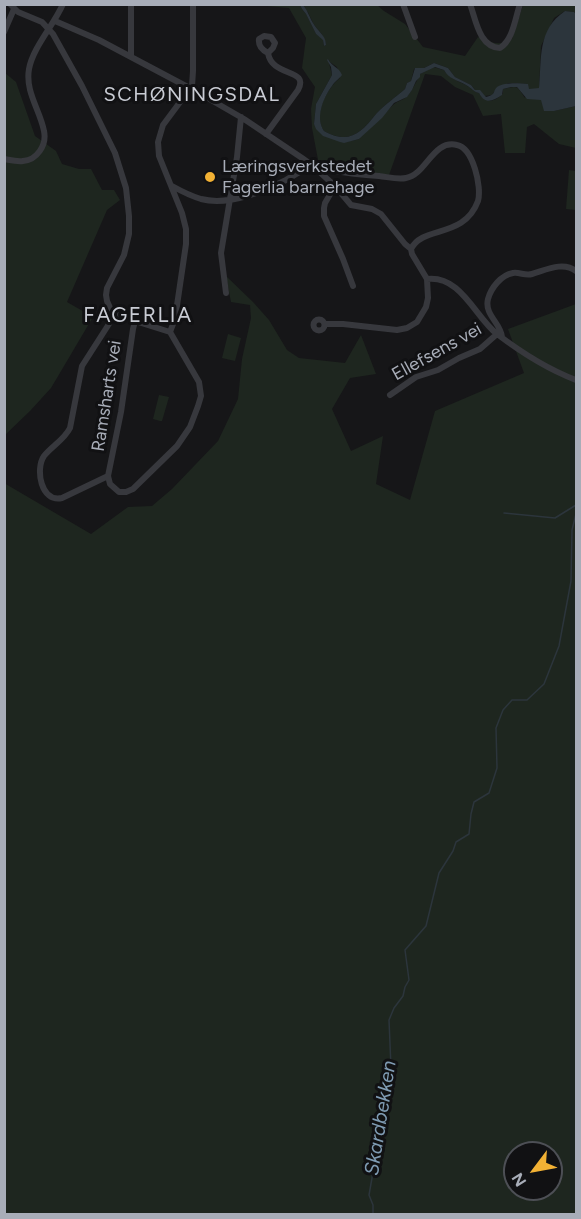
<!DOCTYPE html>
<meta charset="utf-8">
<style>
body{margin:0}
#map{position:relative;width:581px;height:1219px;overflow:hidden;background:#161618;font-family:Figtree,sans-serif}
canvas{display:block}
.frame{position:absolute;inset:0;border:6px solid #a8adb8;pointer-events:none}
.north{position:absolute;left:503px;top:1141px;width:60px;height:60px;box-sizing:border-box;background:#111113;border:2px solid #4d4f55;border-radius:50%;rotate:238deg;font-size:16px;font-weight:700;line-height:24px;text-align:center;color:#a8adb8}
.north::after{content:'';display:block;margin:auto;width:21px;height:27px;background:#f2b134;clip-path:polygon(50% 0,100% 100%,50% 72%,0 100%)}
</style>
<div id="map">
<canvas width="581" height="1219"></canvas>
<div class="frame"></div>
<div class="north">N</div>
</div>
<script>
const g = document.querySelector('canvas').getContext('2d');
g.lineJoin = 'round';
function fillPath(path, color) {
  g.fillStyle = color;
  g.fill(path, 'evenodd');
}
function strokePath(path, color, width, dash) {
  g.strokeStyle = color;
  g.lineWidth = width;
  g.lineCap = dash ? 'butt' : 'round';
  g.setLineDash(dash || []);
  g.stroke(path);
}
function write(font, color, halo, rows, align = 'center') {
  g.font = font + ' Figtree,sans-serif';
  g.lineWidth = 6;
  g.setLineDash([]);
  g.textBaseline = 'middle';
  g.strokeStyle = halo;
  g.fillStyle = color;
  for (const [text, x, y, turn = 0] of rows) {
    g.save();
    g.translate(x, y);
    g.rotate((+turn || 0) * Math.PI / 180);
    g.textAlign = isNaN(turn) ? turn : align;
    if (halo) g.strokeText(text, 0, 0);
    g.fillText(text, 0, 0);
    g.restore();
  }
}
const green = new Path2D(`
 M256,5H300L302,9L306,14L316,34L323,39L324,46L326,45C325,35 318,31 313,23C310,16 307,10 303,5H377L384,11L405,24L423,47L465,56L478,37C491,42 498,47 512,39L523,5H576V14L574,12L565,11L554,18L541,46L539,88L545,111H554L576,106V148L559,144L534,124L527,127L525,153H505L501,114L483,116L473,95L455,87L441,76L425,74L389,175L319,165L312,128L311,109L315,87L302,68L306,38L289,8ZM328,59L330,62L337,67L340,78C326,89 313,115 324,131C349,145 361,133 376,114C384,105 396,97 405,89L407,83L411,81L414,69L416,68H424L434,63L448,68L455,77L471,85L476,91H480L485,96L492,95L497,88L509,83L528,84L525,98C516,85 518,86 503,89V93C496,102 485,104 479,93C473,92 472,88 466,85C457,81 450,78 444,70L433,67L420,74C418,79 410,95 405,98C401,101 397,101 393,105C382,116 369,127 359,139C336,146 331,137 314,124L316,104L332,75Z
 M5,73L16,82L35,136L56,151L62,164L79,169H91L102,190H114L120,200L107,210L67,302L93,317L51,388L30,411L5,435Z
 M569,170L576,171V210L566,209Z
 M226,276L253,302L269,320L287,350L299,358L345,363L361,335L376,374L350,378L332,409L351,451L383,436L376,484L410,500L435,411L524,373L508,329L576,304V1214H5L4,483L91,534L128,507L152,506L172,489L218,441L238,399L242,359L251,318L250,305L231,302ZM515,1153H551V1189H515Z
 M228,334L241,338L235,361L222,358Z
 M159,395L169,397L162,421H160L153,419Z`);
const water = new Path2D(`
 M300,5H303C308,11 309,16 313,23C318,32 326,35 326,45L324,46L323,40L316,34L306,14L302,9Z
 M565,11L574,12L576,14V106L554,111H544L541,100L527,99L517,87H511L503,89L502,95C493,101 485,105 479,93C473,92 472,88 466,85C457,80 449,79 444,70L435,67L420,74V77L416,81L412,90L407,97L394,103L382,118L359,139L344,143L340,142L323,136L316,129L314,124L316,104L332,75L331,67L327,60L328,59C331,66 339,67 342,75C339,79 335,81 332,86C323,98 315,118 324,131C349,145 361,133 376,114C384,105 396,97 405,89L407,83L411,81L415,68H424L434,63L448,68L455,77L471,85L475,90H480L486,97C497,94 492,92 497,87C504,82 519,83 528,84L529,89L539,88C542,58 537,30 565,11Z`);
const stream = new Path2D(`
 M504,513L555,518L576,505
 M373,1214V1205L369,1195L375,1161L373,1145L379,1131L377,1125L382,1115L386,1082L385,1074L389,1073L391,1068L389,1020L394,1008L403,996L405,987L409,980L405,950L426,926L439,873L453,851L456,842L469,834L471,814L474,802L489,793L497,768L496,728L503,710L512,700H527L544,684L559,646L571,581L572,530L576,514`);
const minor = new Path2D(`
 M10,4L18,12L42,22L53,34L82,86L115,153L126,188L129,216V234L124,255L107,288L106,295L107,301L110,308L116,313L135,321L170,332L199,382L201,396L198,406L190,427L177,446L133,489L126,492H119L110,484L108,476
 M131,4V57
 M403,4L415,37
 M470,4C476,20 479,47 500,48C513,40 515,19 520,4
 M55,21L99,40L199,93L244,119L302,158L313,166L335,186L351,205L372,209L381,214L405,244L411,249L412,254L427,279C461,275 475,317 497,334C522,353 547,369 576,380
 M4,32L14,9
 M266,134L298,90C310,68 272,78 268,53C262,50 258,46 259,39L264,36L271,37L275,43L273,48L268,53
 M4,159C10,160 17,162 23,161C37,160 47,145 44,131C40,110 25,92 29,69C33,47 54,25 63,4
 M172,186C181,191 191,196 201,199C228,206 260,193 284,181C290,178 307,167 312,166C317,166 325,170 330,170C346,173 363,175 379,176C388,177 398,180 406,178C426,175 433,139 457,145C473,148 482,187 478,201C464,239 423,225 411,249
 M335,186L325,203L324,208V216L343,259L353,286
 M226,293L221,253L237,157L241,117
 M313.5 325a5.5 5.5 0 1 1 11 0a5.5 5.5 0 1 1-11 0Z
 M325,324H343L397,330L407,328L417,322L426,307L428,298L427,279
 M170,332L175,319L186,244V229L182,213L159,156L158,142L163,125L192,86L193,71V4
 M502,337C501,323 484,315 488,299C491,288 501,275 513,273C520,272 525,276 532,274C546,270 563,261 576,271
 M390,395L416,377L438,370L459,358L480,349L497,334
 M108,476L62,498C41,503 35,469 44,456C52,446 64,440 70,428L82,366L116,313
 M108,476L121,412L133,329L135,321`);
const markers = [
 [210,177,6,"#f2b134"]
];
const poiNames = [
 ["Læringsverkstedet",222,167],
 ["Fagerlia barnehage",222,188]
];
const streetNames = [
 ["Ellefsens vei",437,352,-29],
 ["Ramsharts vei",107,396,-81]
];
const neighbourhoodNames = [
 ["SCHØNINGSDAL",192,95]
];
const waterNames = [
 ["Skardbekken",381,1118,-81]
];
const quarterNames = [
 ["FAGERLIA",138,316]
];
fillPath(green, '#1e261f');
fillPath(water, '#2c353c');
strokePath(stream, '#2c353c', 1.5);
strokePath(minor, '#37383d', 6);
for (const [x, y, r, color] of markers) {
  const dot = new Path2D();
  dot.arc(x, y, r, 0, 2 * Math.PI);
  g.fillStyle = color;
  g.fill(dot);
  strokePath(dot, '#111113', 2);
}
write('18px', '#a8adb8', '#111113', poiNames, 'left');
write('18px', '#a8adb8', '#111113', streetNames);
g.letterSpacing = '1.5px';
write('20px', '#c9ccd4', '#111113', neighbourhoodNames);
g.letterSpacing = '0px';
write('italic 20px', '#7f9bb3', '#111113', waterNames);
g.letterSpacing = '1.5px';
write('21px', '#c9ccd4', '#111113', quarterNames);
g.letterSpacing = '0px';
</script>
